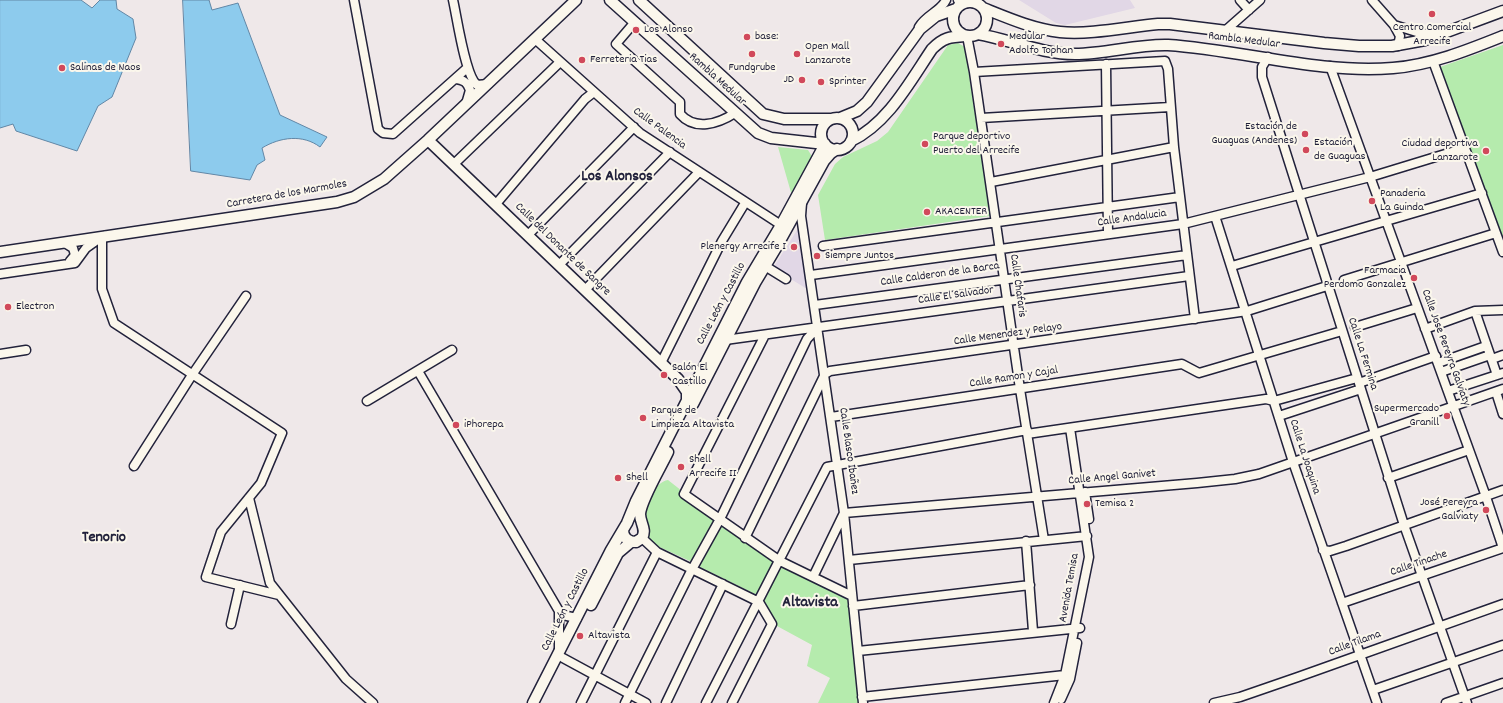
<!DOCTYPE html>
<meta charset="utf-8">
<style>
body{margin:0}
canvas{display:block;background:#efe8e9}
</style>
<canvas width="1503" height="703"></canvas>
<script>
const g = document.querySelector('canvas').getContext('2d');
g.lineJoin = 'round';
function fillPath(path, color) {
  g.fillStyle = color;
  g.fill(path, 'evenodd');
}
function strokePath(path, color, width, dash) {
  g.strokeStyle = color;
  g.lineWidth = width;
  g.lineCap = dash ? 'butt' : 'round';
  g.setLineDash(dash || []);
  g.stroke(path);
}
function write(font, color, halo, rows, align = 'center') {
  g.font = font + ' Dekko,sans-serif';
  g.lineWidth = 4;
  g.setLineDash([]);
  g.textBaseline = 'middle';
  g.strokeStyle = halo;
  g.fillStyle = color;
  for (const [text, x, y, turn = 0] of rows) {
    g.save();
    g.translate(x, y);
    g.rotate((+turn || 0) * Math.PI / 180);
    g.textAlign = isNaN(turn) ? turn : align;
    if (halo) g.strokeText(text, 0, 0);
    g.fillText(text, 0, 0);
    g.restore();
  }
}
const built = new Path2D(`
 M1019,0H1130L1135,8L1065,25L1056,23Z
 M799,227L808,288L807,289L773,268Z`);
const green = new Path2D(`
 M958,43L965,47L990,216L825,240L818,195L835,164L843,157L877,141L888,132L948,45Z
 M1503,45V245L1440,67Z
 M778,147L808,150L813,158L792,196Z
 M668,480L682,491L716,521L692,562L655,545L649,538C649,535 650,532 649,529C649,523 644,518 645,511C645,500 656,482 668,480Z
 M722,524L776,561L759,596L698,566Z
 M781,564L848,597L859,703H818L830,678L807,666L812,645L777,626L763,602Z`);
const water = new Path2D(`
 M0,0H81L92,8L100,0H116L117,9L133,19L136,38L112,97L98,106L77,151L16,131L13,124L0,128Z
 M183,0H209L212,10L238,3L280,115L327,137L320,147C303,134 280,137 262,148L265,160L257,165L250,180L191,171Z`);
const minor = new Path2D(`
 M354,0L378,129L383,133L393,134L467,68
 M453,0C457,17 465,76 477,85L488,84
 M958,0L961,4
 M976,0L979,4
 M1240,0L1249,10
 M1372,0L1394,25L1400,36L1398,46
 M634,23L616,44L680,102V114C695,131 718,124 735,113
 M1394,25L1423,34L1438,33
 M919,27C926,15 941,11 946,0
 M1226,30L1260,0
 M967,36L974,72L1020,389L1044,540
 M535,39L640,133L781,225
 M1268,57L1262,67V77L1404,525L1467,703
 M1433,61L1503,252
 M1106,64L1108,234
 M1330,66L1484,491L1503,548
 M974,72L1165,61L1168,69L1174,147L1195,319
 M455,79C464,80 467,82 470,90L466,104
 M981,118L1170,107
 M454,164L560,62
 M991,182L1174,147
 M802,203L801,216L844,513L863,703
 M496,204L585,99L594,92
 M1215,216L1293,462L1377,703
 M528,235L634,127
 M105,236L102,240V289L114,323L282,433L261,483L221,532L206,577L279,595
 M65,243L73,248L75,255L70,261
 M823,246L1180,197
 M559,265L670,152
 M765,266L786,279
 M1232,266L1482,193
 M0,274L75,263L86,248L100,238
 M811,275L1183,224L1370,177L1465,148
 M1344,280L1496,233
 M585,290L699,172
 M815,305L1187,255
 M1475,311L1497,375
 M1355,327L1417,308
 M1425,329L1475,311L1503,310
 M765,335L684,494L780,561L852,596
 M725,340L1189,276
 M0,354L26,350
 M1492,359L1503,355
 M661,363L722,241L745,203
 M1438,363L1486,346
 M418,371L559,611V650
 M1441,372L1490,355
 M1359,383L1436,356
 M1448,391L1503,373
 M1496,392L1503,414
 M367,401L452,350
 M1274,401L1357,378
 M1279,416L1361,389
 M831,417L1182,364L1199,373L1342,331
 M1027,434L1266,399L1274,401
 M134,466L192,375L246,296
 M1388,478L1469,450
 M1085,492L1089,519
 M249,498L270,583L346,679L373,703
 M642,538L657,552L759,602L772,624L732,703
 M745,538L825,374L830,371L1247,311L1327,286
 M1026,541L1033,631
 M1323,550L1330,551L1346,546L1503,490
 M849,560L1087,536
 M813,577L844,513L1197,483L1235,479L1259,474L1503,389
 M1342,603L1503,548
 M853,606L1030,585
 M559,611L567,616L577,618
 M231,624L240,585
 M858,651L1080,628
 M563,658L646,703
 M1373,690L1503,645
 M862,697L1065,675
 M1061,699L1070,679L1077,643
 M581,703L657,552
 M625,703L690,573L720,519L807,339L818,327
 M666,703L723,584
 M706,703L827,467L1027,430
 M1054,703L1065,675L1089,557L1070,428
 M1214,703L1240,697L1298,677L1503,604
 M1446,703L1503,683`);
const major = new Path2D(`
 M610,0L758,133L771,138L825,144
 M639,0L763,114L784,119H831
 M953 19a17 17 0 1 1 34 0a17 17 0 1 1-34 0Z
 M983,8C1008,18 1033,29 1060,32C1090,35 1127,27 1158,24H1170L1324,43L1359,46H1392L1425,40L1503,11
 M978,34C1011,40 1042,54 1075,54C1106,54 1137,44 1168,45C1243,50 1318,74 1393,68C1431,65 1468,50 1503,36
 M840,118L857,111L867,102L920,29L936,16L956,9
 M821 134a16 16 0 1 1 32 0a16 16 0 1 1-32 0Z
 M428,140L678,379L687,392V401
 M851,141C888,123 909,83 932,49C944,37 950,37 967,36
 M0,252L337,202L354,197L384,179L428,140L576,0
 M693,404L755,283L776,248L824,161L831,153L837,149
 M623,530C623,538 628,542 636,542L642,538C647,529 640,523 640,514C641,500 661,467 668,452
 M591,605L618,553L631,542
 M533,703L611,550L627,523L636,501L747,282L781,225L825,144`);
const markers = [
 [1432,14,4,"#d1495b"],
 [636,30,4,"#d1495b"],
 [747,37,4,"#d1495b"],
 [1001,44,4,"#d1495b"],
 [752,54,4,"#d1495b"],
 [797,54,4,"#d1495b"],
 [582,60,4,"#d1495b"],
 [62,68,4,"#d1495b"],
 [802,80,4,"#d1495b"],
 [821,82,4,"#d1495b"],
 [1305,134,4,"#d1495b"],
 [925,144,4,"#d1495b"],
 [1306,150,4,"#d1495b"],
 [1486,151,4,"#d1495b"],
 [1372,201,4,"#d1495b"],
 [927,212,4,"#d1495b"],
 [794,247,4,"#d1495b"],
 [817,256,4,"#d1495b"],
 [1414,278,4,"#d1495b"],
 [8,307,4,"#d1495b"],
 [664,375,4,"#d1495b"],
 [1447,416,4,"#d1495b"],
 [643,418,4,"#d1495b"],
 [456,425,4,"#d1495b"],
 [681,467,4,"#d1495b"],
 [618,478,4,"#d1495b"],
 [1087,504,4,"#d1495b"],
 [1486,510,4,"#d1495b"],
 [580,636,4,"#d1495b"]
];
const poiNames = [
 ["Centro Comercial",1432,28,"center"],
 ["Arrecife",1432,42,"center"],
 ["Los Alonso",644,30],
 ["base:",755,37],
 ["Medular",1009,37],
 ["Adolfo Tophan",1009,51],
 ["Open Mall",805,47],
 ["Lanzarote",805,61],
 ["Ferreteria Tias",590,60],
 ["Salinas de Naos",70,68],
 ["Fundgrube",752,68,"center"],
 ["JD",794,80,"right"],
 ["Sprinter",829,82],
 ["Estación de",1297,127,"right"],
 ["Guaguas (Andenes)",1297,141,"right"],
 ["Parque deportivo",933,137],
 ["Puerto del Arrecife",933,151],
 ["Estación",1314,143],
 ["de Guaguas",1314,157],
 ["Ciudad deportiva",1478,144,"right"],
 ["Lanzarote",1478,158,"right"],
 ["Panaderia",1380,194],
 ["La Guinda",1380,208],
 ["AKACENTER",935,212],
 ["Plenergy Arrecife I",786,247,"right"],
 ["Siempre Juntos",825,256],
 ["Farmacia",1406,271,"right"],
 ["Perdomo Gonzalez",1406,285,"right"],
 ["Electron",16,307],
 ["Salón El",672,368],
 ["Castillo",672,382],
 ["Supermercado",1439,409,"right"],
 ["Granill",1439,423,"right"],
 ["Parque de",651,411],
 ["Limpieza Altavista",651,425],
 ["iPhorepa",464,425],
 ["Shell",689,460],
 ["Arrecife II",689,474],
 ["Shell",626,478],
 ["José Pereyra",1478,503,"right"],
 ["Galviaty",1478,517,"right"],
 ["Temisa 2",1095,504],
 ["Altavista",588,636]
];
const streetNames = [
 ["Rambla Medular",1244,41,7],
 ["Rambla Medular",717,80,42],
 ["Calle Palencia",659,129,36],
 ["Carretera de los Marmoles",287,195,-10],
 ["Calle Andalucia",1132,219,-8],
 ["Calle del Donante de Sangre",562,250,44],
 ["Calle Calderon de la Barca",940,275,-8],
 ["Calle Chafaris",1017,286,82],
 ["Calle El Salvador",956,296,-8],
 ["Calle León y Castillo",722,304,-62],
 ["Calle Menendez y Pelayo",1008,335,-8],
 ["Calle Jose Pereyra Galviaty",1445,348,70],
 ["Calle La Fermina",1362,354,72],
 ["Calle Ramon y Cajal",1014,378,-9],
 ["Calle Blasco Ibañez",848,451,82],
 ["Calle La Joaquina",1304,457,72],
 ["Calle Angel Ganivet",1112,478,-5],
 ["Calle Tinache",1419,564,-19],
 ["Avenida Temisa",1070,588,-80],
 ["Calle León y Castillo",566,610,-63],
 ["Calle Tilama",1355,644,-20]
];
const districtNames = [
 ["Los Alonsos",617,178],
 ["Tenorio",104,539],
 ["Altavista",810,604]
];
fillPath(built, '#e1d7e6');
fillPath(green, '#b5ebad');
fillPath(water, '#8dcbed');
strokePath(water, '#6287a6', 1);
strokePath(minor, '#22223b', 11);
strokePath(major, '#22223b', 13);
strokePath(minor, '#fbf7ec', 8);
strokePath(major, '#fbf7ec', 10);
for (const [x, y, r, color] of markers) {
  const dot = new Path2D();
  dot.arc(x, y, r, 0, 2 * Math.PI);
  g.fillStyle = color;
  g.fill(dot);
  strokePath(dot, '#fbf7ec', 1.5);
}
write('12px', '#22223b', '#fbf7ec', poiNames, 'left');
write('12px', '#22223b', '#fbf7ec', streetNames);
write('bold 16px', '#22223b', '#fbf7ec', districtNames);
</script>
